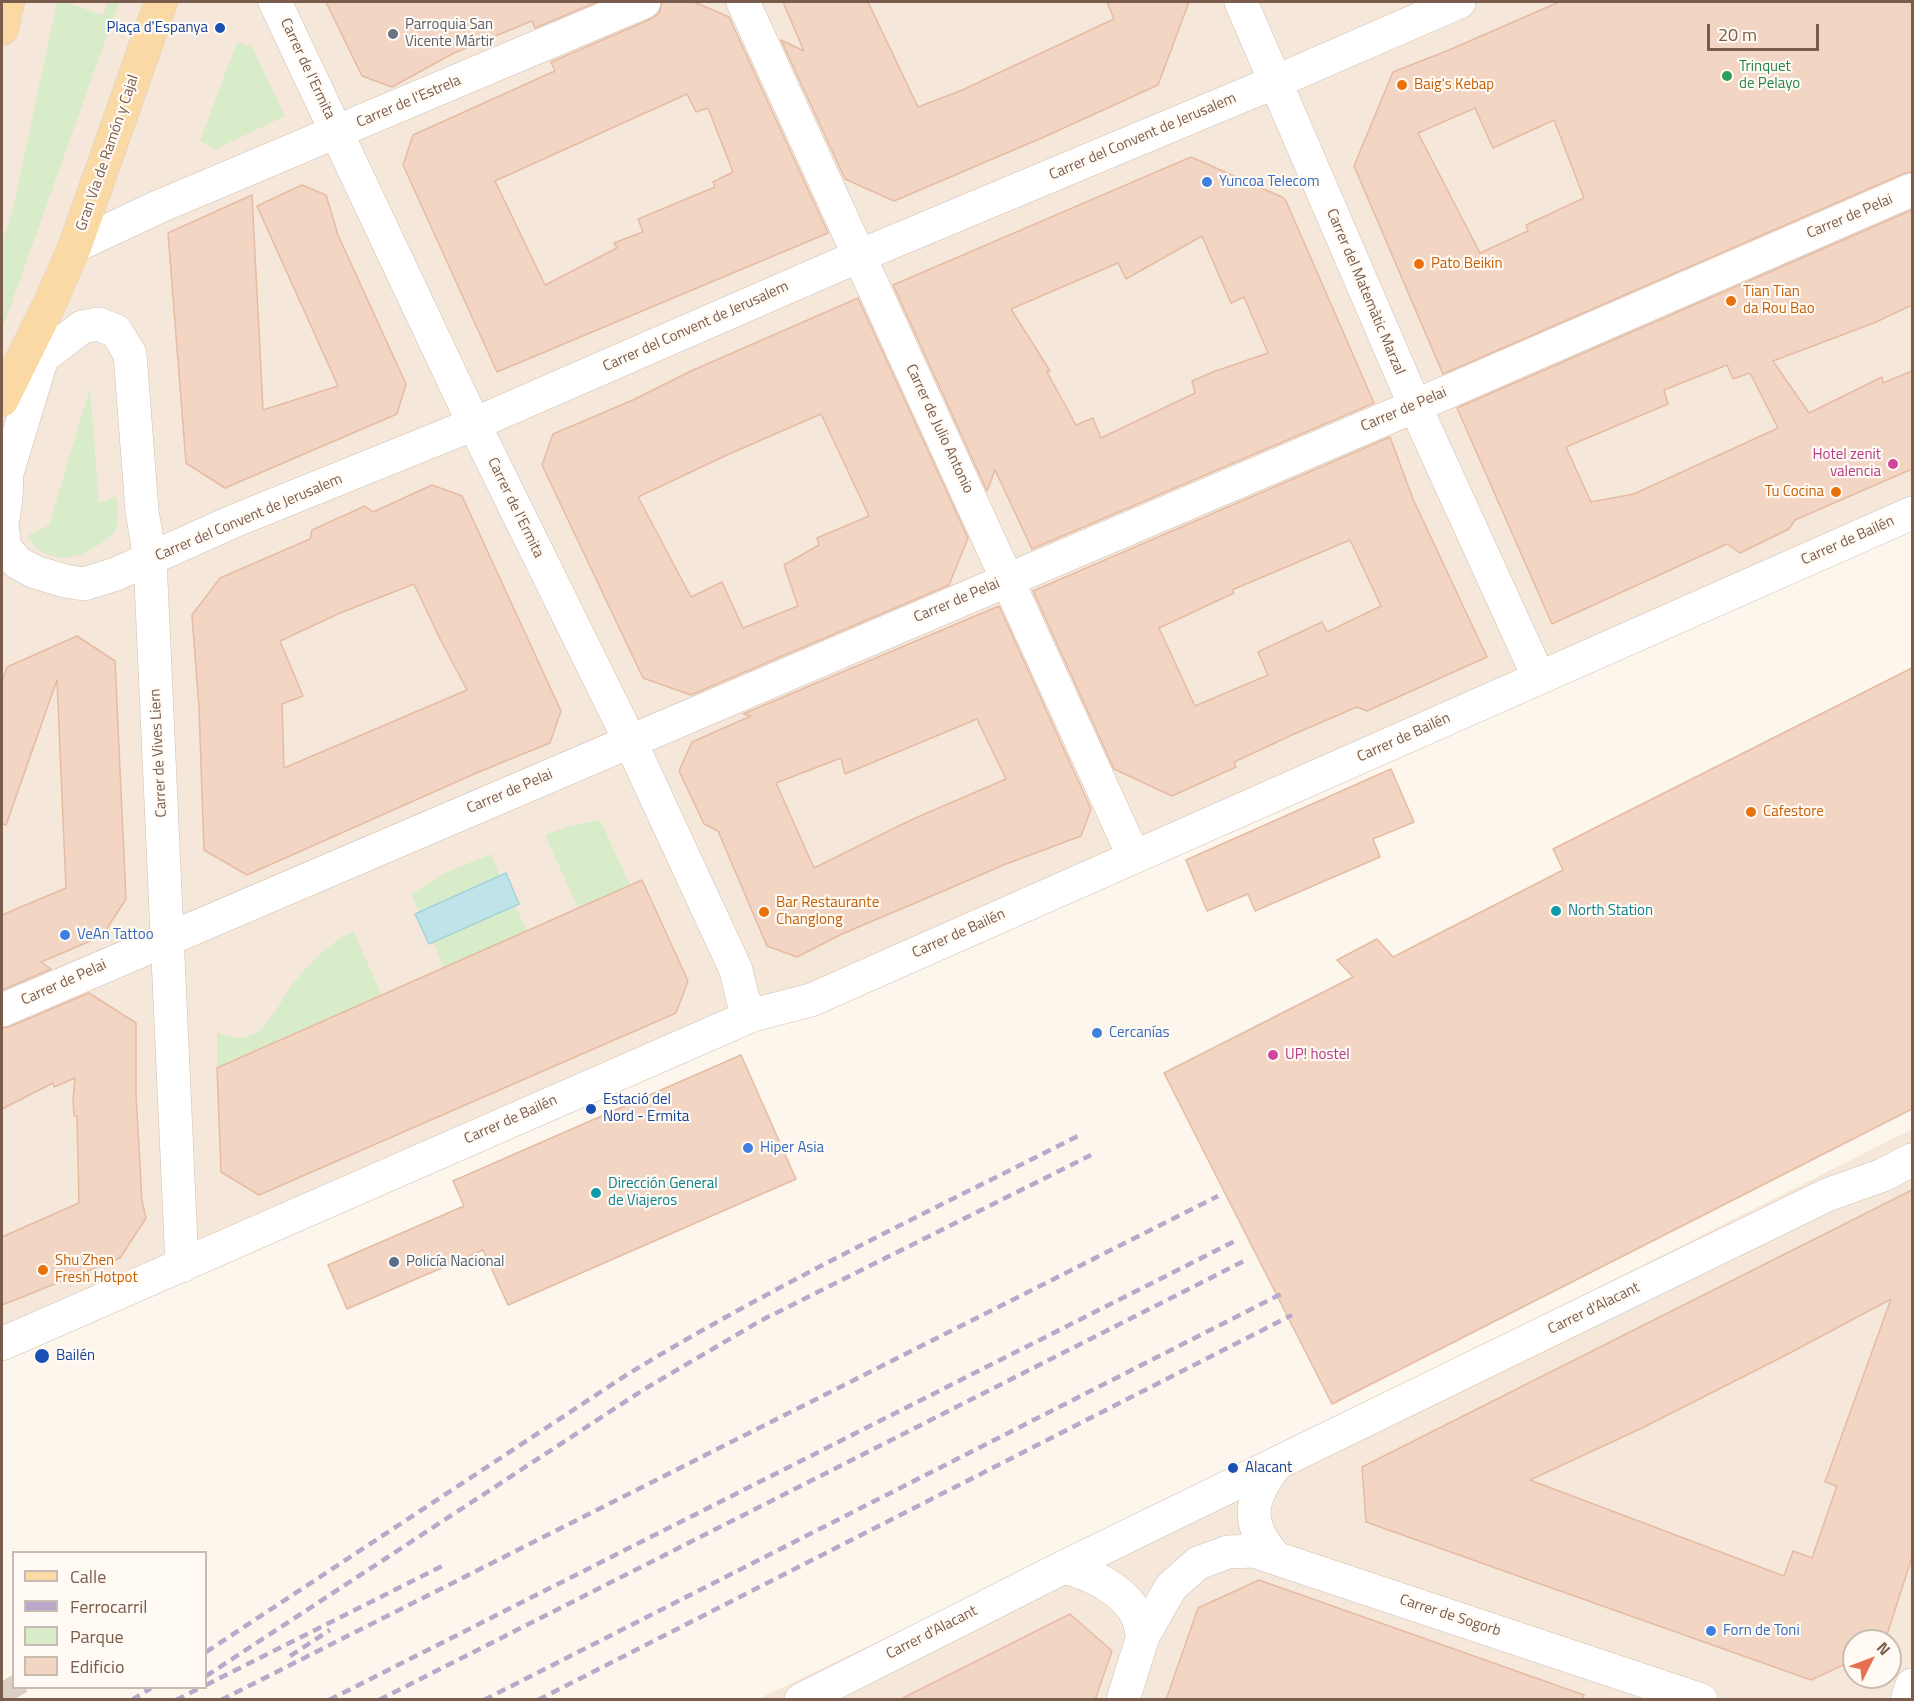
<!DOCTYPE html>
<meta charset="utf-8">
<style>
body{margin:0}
#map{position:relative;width:1914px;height:1701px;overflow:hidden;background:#fdf6ec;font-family:"Titillium Web",sans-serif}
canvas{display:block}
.frame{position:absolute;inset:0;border:3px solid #7a5c4d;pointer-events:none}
.legend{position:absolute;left:12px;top:1551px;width:195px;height:138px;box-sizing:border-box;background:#fffaf3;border:2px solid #cabbb1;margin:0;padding:8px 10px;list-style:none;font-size:18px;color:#7a5c4d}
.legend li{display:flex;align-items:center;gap:12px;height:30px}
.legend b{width:30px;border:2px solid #cabbb1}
.north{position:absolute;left:1842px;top:1629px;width:60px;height:60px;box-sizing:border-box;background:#fffaf3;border:2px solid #cabbb1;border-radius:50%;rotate:48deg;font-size:16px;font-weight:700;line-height:24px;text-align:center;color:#7a5c4d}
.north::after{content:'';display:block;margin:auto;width:21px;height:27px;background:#e76f51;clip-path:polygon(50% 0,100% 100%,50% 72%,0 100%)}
.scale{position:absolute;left:1707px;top:24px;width:112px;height:27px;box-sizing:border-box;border:3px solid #7a5c4d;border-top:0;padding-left:8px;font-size:18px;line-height:21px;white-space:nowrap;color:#7a5c4d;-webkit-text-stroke:4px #fffaf3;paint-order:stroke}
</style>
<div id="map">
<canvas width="1914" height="1701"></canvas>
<div class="frame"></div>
<ul class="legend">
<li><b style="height:8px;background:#fbd9a5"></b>Calle</li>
<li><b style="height:8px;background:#b9a8c9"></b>Ferrocarril</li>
<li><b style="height:16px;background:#d8ecc9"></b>Parque</li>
<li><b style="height:16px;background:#f3d5c3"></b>Edificio</li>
</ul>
<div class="north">N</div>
<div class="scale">20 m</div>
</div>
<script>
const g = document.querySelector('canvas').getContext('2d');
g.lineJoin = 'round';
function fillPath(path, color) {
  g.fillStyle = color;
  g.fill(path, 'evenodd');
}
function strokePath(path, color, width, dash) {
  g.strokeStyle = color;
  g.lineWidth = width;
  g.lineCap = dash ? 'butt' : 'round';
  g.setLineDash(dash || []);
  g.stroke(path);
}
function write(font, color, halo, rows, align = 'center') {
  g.font = font + ' "Titillium Web",sans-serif';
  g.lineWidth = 4.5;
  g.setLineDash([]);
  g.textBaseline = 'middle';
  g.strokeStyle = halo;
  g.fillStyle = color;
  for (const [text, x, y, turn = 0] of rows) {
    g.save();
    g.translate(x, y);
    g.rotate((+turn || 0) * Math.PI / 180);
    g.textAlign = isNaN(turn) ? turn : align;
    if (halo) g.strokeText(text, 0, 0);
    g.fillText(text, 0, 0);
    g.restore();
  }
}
const residential = new Path2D(`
 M2,2H1912V518L193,1275L2,1361Z
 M1912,1129V1699L756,1700L1287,1445ZM1854,1641H1890V1677H1854Z`);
const green = new Path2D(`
 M57,2H65L103,15L108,2H119L2,330V244L12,213Z
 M237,42L252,47L285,116L216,149L200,141Z
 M90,388L99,503L116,496C118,507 120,522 114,533C111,537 104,541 100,544C74,562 45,565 27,536L49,525Z
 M600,820L630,885L578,908L545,835L570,826Z
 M491,854L500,876L419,912L411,894L445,873Z
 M515,906L527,931L444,968L433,942Z
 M353,931L382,995L217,1068V1032C263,1054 274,1007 296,980C312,961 331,942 353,931Z`);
const water = new Path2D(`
 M506,873L519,904L429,944L415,914Z`);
const building = new Path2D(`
 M326,2H597L535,28L532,21L454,53L392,87L362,76Z
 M662,2H694L729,17L828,233L497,372L403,165L413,135L555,71L551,62L651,19L659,13ZM687,94L696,112L708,108L733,172L713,182L715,187L638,219L643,232L614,243L617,248L545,285L495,181Z
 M783,2H868L918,107L960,91L1114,19L1107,2H1189L1158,85L1044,137L894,201L845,179L781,40L804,51Z
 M1559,2H1912V172L1905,173L1443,374L1354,166L1393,72L1449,50ZM1475,108L1493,148L1554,120L1584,198L1526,225L1528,231L1480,253L1418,133Z
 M1191,157L1282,197L1286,201L1374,403L1032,549L995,470L987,491L893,285ZM1202,236L1231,303L1244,297L1268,353L1213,372L1192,381L1195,393L1101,438L1093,418L1076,425L1047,372L1050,371L1011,309L1118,263L1126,279Z
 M302,185L326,195L338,235L406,384L397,414L225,488L186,463L168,233L252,195L263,410L338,386L257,206Z
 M1912,210V305L1874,323L1773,361L1809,413L1882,377L1883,383L1912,371V469L1795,520L1789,529L1740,553L1727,544L1552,624L1457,408ZM1727,365L1733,379L1750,373L1778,428L1634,494L1591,502L1566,447L1668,404L1664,390Z
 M858,298L968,538L949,585L691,695L643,678L542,465L553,434L633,400L691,371ZM821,414L869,516L817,538L819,545L784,565L798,606L743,628L722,582L691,597L638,497L727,455Z
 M1390,437L1413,499L1487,657L1367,711L1357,707L1294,734L1234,762L1236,767L1172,796L1114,769L1033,591ZM1350,540L1381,606L1327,632L1322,622L1258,652L1268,675L1195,706L1159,628L1234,593L1232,590Z
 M432,485L462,496L561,711L550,743L481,771L247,875L204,850L199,708L192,615L220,578L310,539L312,530L365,506L373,512ZM414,584L440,639L467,690L284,768L282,704L303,696L280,641L340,613Z
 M999,606L1091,809L1081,836L1006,864L948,889L842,934L797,957L767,946L718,831L704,824L679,771L692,742L751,716L743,714ZM977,719L1006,779L913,819L814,868L776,783L841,758L845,774Z
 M77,636L115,661L126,899L102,936L41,962L51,969L2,990V915L66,888L57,680L6,825L2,824V681L7,667Z
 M1912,668V1109L1332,1404L1164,1073L1353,977L1337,960L1377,939L1393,957L1526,889L1563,870L1553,849Z
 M1391,769L1414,822L1373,839L1380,857L1255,911L1248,894L1207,911L1186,860Z
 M642,880L688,981L676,1013L259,1195L221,1172L217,1068Z
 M89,993L136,1023V1095L142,1201L146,1218L120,1258L2,1305V1237L79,1203L77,1116H74L73,1099L75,1078L54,1087L53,1083L2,1109V1028L9,1027Z
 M741,1055L796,1179L508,1305L483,1250L347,1309L328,1265L464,1206L453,1181Z
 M1912,1190V1557L1885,1641H1854V1660L1811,1680L1366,1522L1362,1467ZM1891,1299L1825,1482L1837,1486L1812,1558L1793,1551L1784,1576L1530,1480L1640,1429L1788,1354Z
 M1259,1580L1584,1695L1583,1700H1166L1198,1608Z
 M1070,1614L1112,1651L1095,1700H899Z`);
const primaryTunnel = new Path2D(`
 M2,1681L13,1700`);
const minor = new Path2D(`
 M275,2L474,424L630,741L736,970L743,1000L753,1015
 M743,2L1134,857
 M1241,2L1415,406L1539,678
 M75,246L158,207L644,2
 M42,358L82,327L98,324L116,331L130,354L142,511L150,559L182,1266
 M7,473L6,498L2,526L5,548L18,563L35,572L65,581L84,584L116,574L234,521L474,424L859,256L1275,82L1459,2
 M2,484L7,473L42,358L46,337
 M2,1010L1415,406L1912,190
 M2,1344L753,1015L811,1000L1912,513
 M1277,1559C1244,1524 1249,1499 1277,1463
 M1064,1567C1091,1574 1126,1590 1138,1618C1140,1623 1141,1630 1143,1636
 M801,1700L1064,1567L1827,1195L1883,1175L1912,1160
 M1123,1700L1143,1636L1171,1587L1198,1563L1228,1552L1254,1551L1701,1700
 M1907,1700L1912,1685`);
const primary = new Path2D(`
 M2,29L8,2
 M2,400L50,303L75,246L161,2`);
const rail = new Path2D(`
 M206,1652L628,1374C774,1285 928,1212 1080,1135
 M290,1656L330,1630
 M206,1676L643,1390L760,1321L1091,1155
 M206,1685L442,1566
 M132,1700L151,1688
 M176,1700L200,1688
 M221,1700L1218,1196
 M329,1700L1237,1240
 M379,1700L1246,1260
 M484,1700L1281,1294
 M538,1700L1292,1315`);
const markers = [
 [220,28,6,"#1a4fb4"],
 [393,34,6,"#6b7280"],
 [1727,76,6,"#2e9e5b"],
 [1402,85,6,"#e8710a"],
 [1207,182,6,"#3f7fe0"],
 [1419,264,6,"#e8710a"],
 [1731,301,6,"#e8710a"],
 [1893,464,6,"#d1479c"],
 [1836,492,6,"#e8710a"],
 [1751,812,6,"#e8710a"],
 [1556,911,6,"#0f9aa8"],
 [764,912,6,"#e8710a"],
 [65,935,6,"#3f7fe0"],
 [1097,1033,6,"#3f7fe0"],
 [1273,1055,6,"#d1479c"],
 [591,1109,6,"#1a4fb4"],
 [748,1148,6,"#3f7fe0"],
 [596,1193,6,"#0f9aa8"],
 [394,1262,6,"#5c6f8a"],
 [43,1270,6,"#e8710a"],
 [42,1356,8,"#1a4fb4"],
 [1233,1468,6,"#1a4fb4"],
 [1711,1631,6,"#3f7fe0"]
];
const worshipNames = [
 ["Parroquia San",405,25],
 ["Vicente Mártir",405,42]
];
const transitNames = [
 ["Plaça d'Espanya",208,28,"right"],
 ["Estació del",603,1100],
 ["Nord - Ermita",603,1117],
 ["Bailén",56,1356],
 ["Alacant",1245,1468]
];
const leisureNames = [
 ["Trinquet",1739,67],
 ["de Pelayo",1739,84]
];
const streetNames = [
 ["Carrer de l'Ermita",307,69,65],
 ["Carrer de l'Estrela",409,102,-23],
 ["Carrer del Convent de Jerusalem",1143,137,-23],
 ["Gran Via de Ramón y Cajal",108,153,-71],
 ["Carrer de Pelai",1850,217,-23],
 ["Carrer del Matemàtic Marzal",1365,292,67],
 ["Carrer del Convent de Jerusalem",696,327,-24],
 ["Carrer de Pelai",1404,410,-23],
 ["Carrer de Julio Antonio",939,429,65],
 ["Carrer de l'Ermita",515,508,64],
 ["Carrer del Convent de Jerusalem",249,518,-23],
 ["Carrer de Bailén",1848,541,-24],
 ["Carrer de Pelai",957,601,-23],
 ["Carrer de Bailén",1404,738,-24],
 ["Carrer de Vives Liern",159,753,-93],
 ["Carrer de Pelai",510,792,-23],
 ["Carrer de Bailén",959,934,-24],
 ["Carrer de Pelai",64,983,-24],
 ["Carrer de Bailén",511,1120,-24],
 ["Carrer d'Alacant",1594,1309,-26],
 ["Carrer de Sogorb",1450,1616,18],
 ["Carrer d'Alacant",932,1633,-27]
];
const foodNames = [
 ["Baig's Kebap",1414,85],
 ["Pato Beikin",1431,264],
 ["Tian Tian",1743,292],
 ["da Rou Bao",1743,309],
 ["Tu Cocina",1824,492,"right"],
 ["Cafestore",1763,812],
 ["Bar Restaurante",776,903],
 ["Changlong",776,920],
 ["Shu Zhen",55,1261],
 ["Fresh Hotpot",55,1278]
];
const shopNames = [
 ["Yuncoa Telecom",1219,182],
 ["VeAn Tattoo",77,935],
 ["Cercanías",1109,1033],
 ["Hiper Asia",760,1148],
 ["Forn de Toni",1723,1631]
];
const hotelNames = [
 ["Hotel zenit",1881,455],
 ["valencia",1881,472],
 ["UP! hostel",1285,1055,"left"]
];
const cultureNames = [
 ["North Station",1568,911],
 ["Dirección General",608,1184],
 ["de Viajeros",608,1201]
];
const serviceNames = [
 ["Policía Nacional",406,1262]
];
fillPath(residential, '#f5e8da');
fillPath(green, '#d8ecc9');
fillPath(water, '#bfe3e8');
strokePath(water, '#a5d3da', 1.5);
fillPath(building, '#f3d5c3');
strokePath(building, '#e6bba3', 1.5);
strokePath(primaryTunnel, '#dcd0c4', 33, [33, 16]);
strokePath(minor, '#d1beb0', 34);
strokePath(primary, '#dad1cd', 34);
strokePath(minor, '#fff', 33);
strokePath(primary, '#fbd9a5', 33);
strokePath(rail, '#b9a8c9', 4.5, [9, 6]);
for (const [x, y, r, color] of markers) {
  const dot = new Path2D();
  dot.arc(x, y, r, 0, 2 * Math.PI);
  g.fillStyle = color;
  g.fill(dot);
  strokePath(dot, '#fffaf3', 2);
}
write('15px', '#5b616d', '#fffaf3', worshipNames, 'left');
write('15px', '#164399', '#fffaf3', transitNames, 'left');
write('15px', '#27864d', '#fffaf3', leisureNames, 'left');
write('15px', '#7a5c4d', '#fffaf3', streetNames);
write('15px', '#c56008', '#fffaf3', foodNames, 'left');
write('15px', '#366cbe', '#fffaf3', shopNames, 'left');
write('15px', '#b23c85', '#fffaf3', hotelNames, 'right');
write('15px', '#0d838f', '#fffaf3', cultureNames, 'left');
write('15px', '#4e5e75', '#fffaf3', serviceNames, 'left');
</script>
